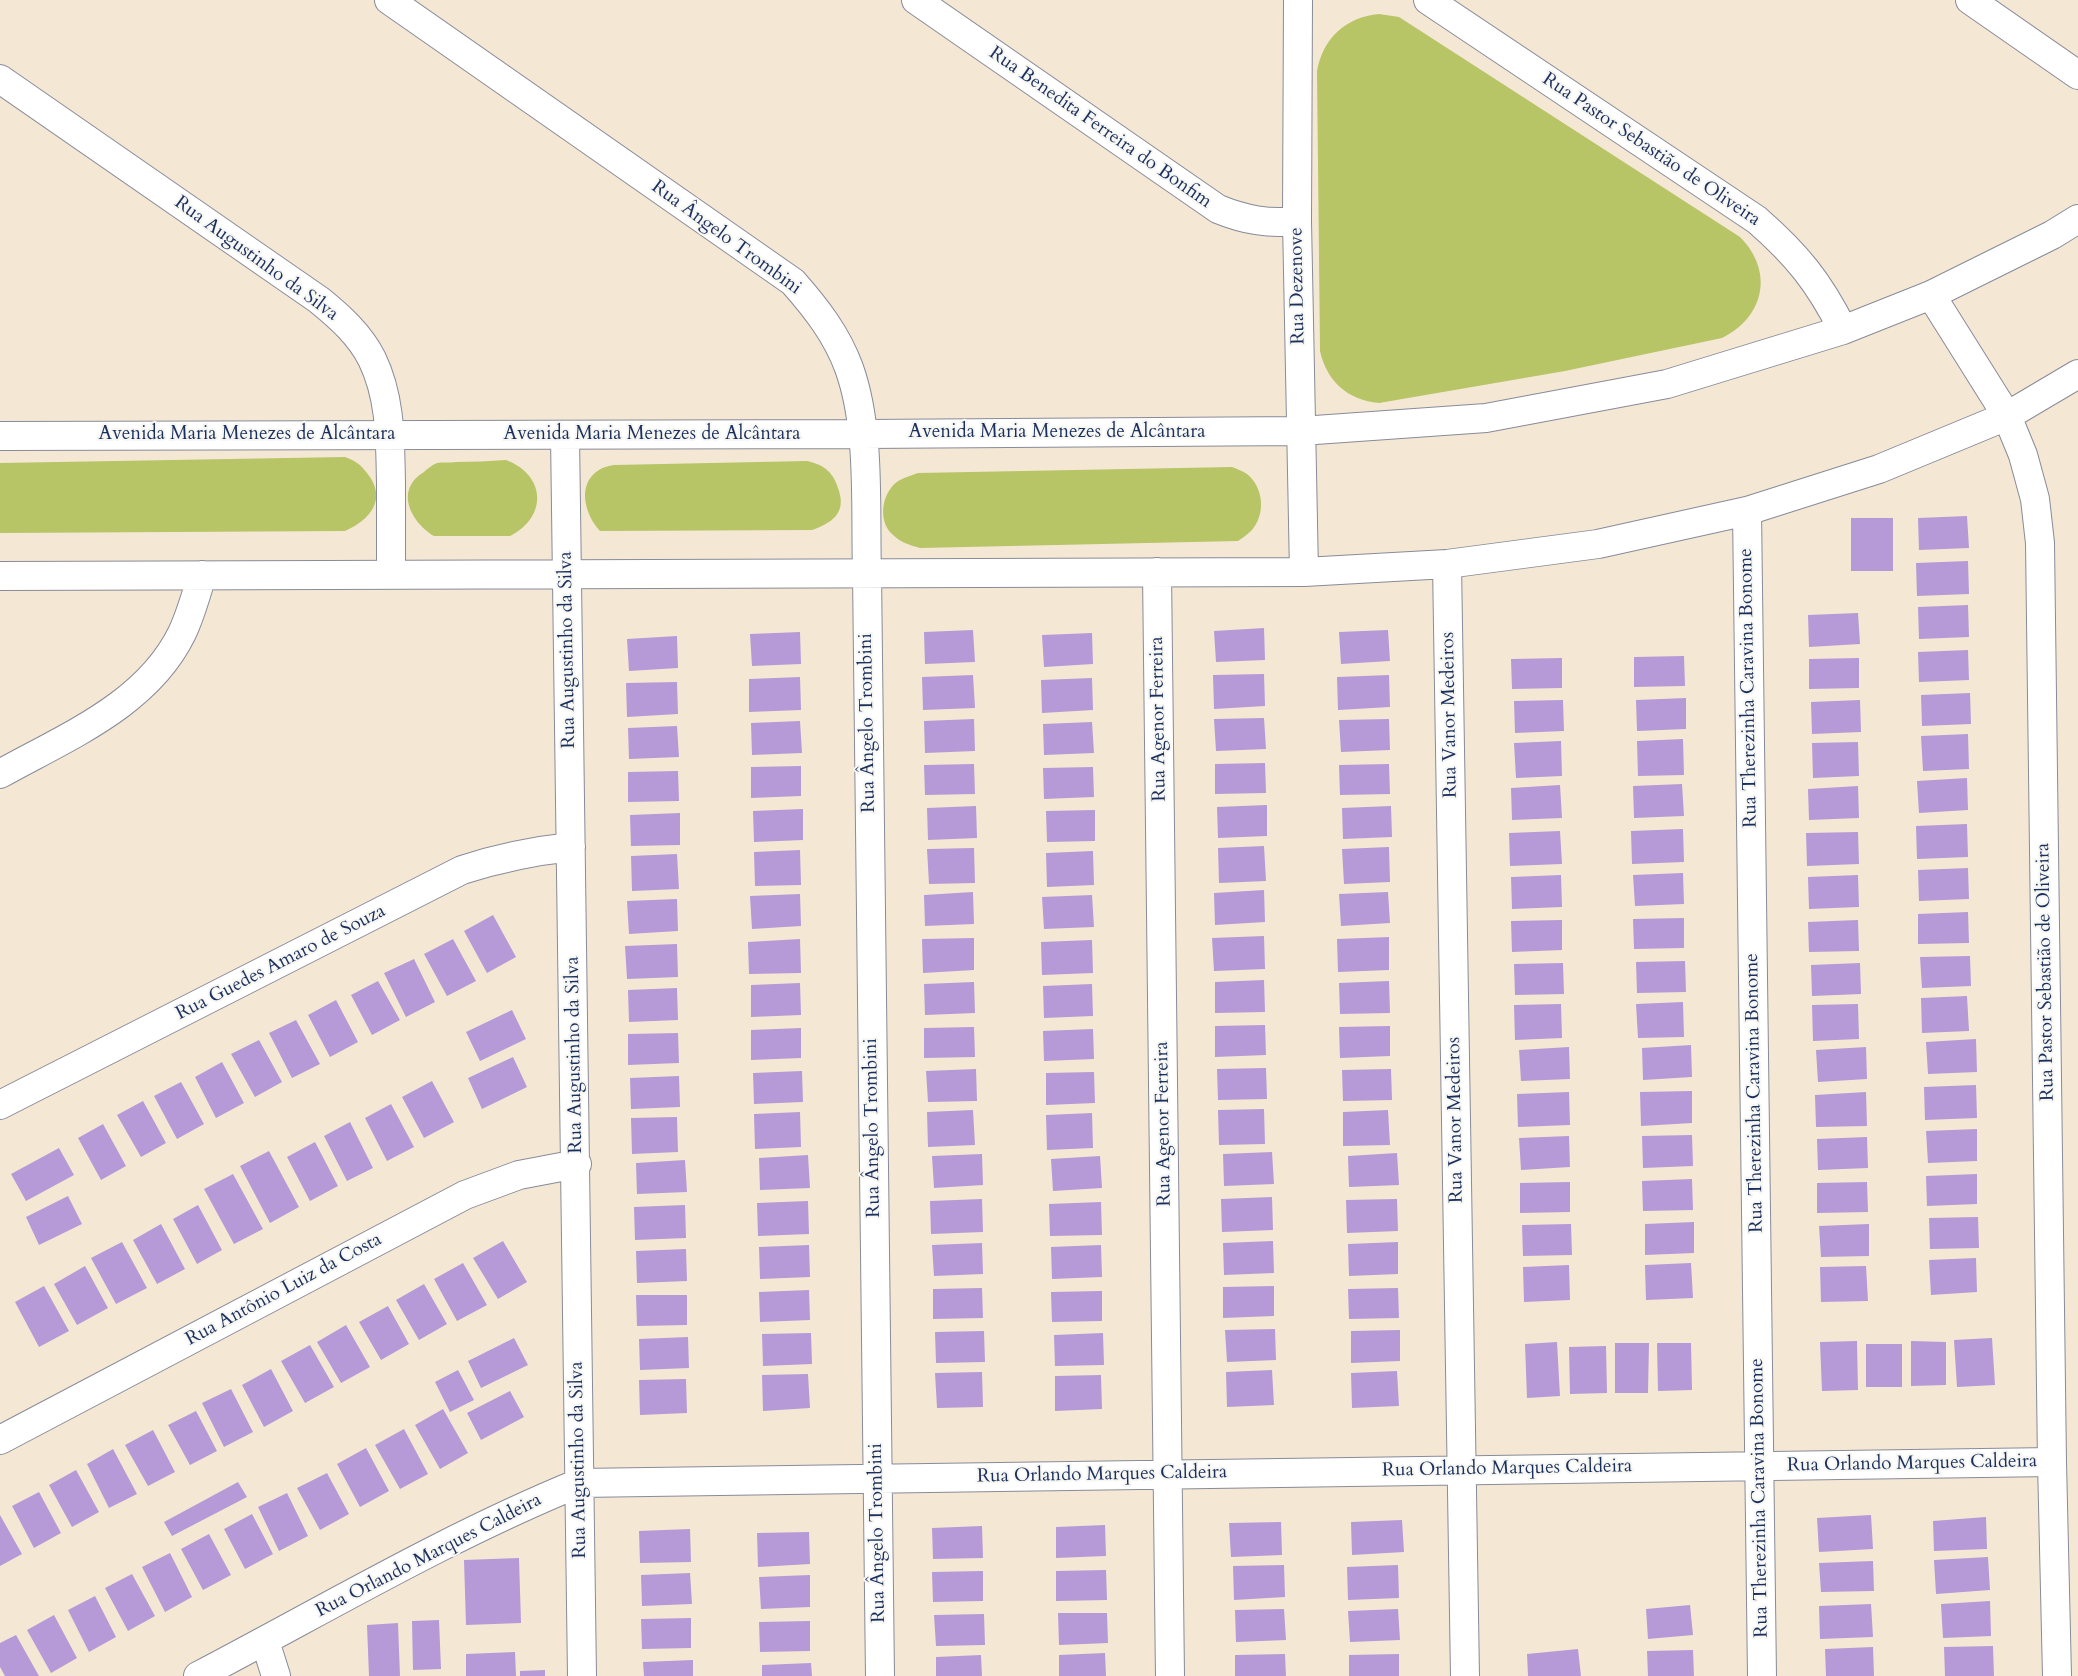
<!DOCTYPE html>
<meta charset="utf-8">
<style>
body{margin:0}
canvas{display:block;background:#f4e7d4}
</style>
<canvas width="2078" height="1676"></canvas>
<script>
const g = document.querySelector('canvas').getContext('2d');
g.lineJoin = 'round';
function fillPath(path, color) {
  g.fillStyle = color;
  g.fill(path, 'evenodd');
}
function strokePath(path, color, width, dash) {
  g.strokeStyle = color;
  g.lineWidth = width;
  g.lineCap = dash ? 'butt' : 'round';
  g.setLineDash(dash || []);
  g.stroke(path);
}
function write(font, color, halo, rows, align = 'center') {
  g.font = font + ' Cardo,serif';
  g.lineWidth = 4;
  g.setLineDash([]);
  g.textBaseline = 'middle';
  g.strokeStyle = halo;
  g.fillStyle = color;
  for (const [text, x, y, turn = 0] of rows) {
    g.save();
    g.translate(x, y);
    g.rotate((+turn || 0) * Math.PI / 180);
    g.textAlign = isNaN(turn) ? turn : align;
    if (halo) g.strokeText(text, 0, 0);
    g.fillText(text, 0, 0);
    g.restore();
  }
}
const green = new Path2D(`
 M1379,14L1399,17L1740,237C1774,271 1765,317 1722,338L1565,371L1379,403C1348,400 1327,382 1320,351L1317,71C1323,38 1346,17 1379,14Z
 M345,457C356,461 360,464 367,473C388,499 370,520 345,531L0,533V463Z
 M506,460C546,475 548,517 510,536H434C411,522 394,490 424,472C427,469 432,465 437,463C442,462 450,463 456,462C473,462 489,461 506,460Z
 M807,461C825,465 834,473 839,491C846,513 832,523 812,530L600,531C585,515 576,484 599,470C603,467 609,466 614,465Z
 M1232,467C1237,469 1243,471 1247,474C1264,488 1266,515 1251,531C1247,535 1242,538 1238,541L920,548C909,545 900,542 892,534C877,520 882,490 900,480C905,477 913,475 918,473Z`);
const building = new Path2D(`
 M1967,516L1969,548L1919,550L1918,518Z
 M1851,518H1893V571H1851Z
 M1968,561L1969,594L1917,596L1916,563Z
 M1968,605L1969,637L1919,639L1918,607Z
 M1858,613L1860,644L1809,647L1808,615Z
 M1264,628L1265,660L1216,662L1214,631Z
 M973,630L975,662L925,664L924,632Z
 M1388,630L1390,661L1341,664L1339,632Z
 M800,632L801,664L752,666L750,634Z
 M1092,633L1093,664L1044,667L1042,635Z
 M677,636L678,668L629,671L627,639Z
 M1968,650L1969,680L1919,682L1918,652Z
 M1684,656L1685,686L1634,687V657Z
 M1562,658V688L1512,689L1511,659Z
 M1859,658V688L1809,689V659Z
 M1264,674L1265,706L1214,709L1213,675Z
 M973,675L975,708L923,710L922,677Z
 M1389,675L1390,707L1338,710L1337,677Z
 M800,677L801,710L749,712V679Z
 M1092,678L1093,710L1042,713L1041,680Z
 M677,682L678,714L627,717L626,683Z
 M1970,693L1971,724L1922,726L1921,695Z
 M1686,698V729L1637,731L1636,700Z
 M1563,700L1564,731L1515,733L1514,701Z
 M1860,700L1861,732L1812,734L1811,702Z
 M1264,718L1266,749L1216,751L1214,719Z
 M974,719L975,751L925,753L924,721Z
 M1389,719L1390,750L1341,752L1339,720Z
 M800,721L802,753L752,755L751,723Z
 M1092,722L1094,753L1044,755L1043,724Z
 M677,726L679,757L629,759L628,728Z
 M1968,734L1969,769L1923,771L1921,736Z
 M1683,739L1684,775L1638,776L1637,741Z
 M1561,741L1562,776L1516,778L1514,743Z
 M1858,742L1859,776L1813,778L1812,743Z
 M1265,763L1266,793L1215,794V764Z
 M974,764L975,794L925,795L924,765Z
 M1389,764L1390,794L1340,795L1339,765Z
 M801,766V796L751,798V767Z
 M1093,767L1094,797L1044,799L1043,768Z
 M678,771L679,801L628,802V772Z
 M1967,778L1968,810L1919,813L1917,781Z
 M1682,784L1684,816L1634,818L1633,786Z
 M1560,785L1562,818L1512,820L1511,788Z
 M1858,786L1859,818L1809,820L1808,789Z
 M1267,805V836L1218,838L1217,807Z
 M976,806L977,838L928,840L927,808Z
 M1391,806L1392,837L1343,839L1342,808Z
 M803,809V840L754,842L753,811Z
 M1095,810V841L1047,842L1046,811Z
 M680,813V845L631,846L630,815Z
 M1967,824L1968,857L1917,859L1916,826Z
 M1683,829L1684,862L1632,864L1631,831Z
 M1560,831L1562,864L1510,866L1509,833Z
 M1858,832L1859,864L1807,866L1806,833Z
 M1264,846L1266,881L1219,883L1218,848Z
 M1389,847L1390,882L1344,884L1342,849Z
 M974,848L975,883L929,884L927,849Z
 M800,850L801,885L755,886L754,852Z
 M1093,851L1094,885L1047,887L1046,853Z
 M677,854L679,889L632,891L631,856Z
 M1968,868L1969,899L1919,901L1918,870Z
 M1683,873L1684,904L1635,906L1633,875Z
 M1561,875L1562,907L1512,909L1511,877Z
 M1858,875L1859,907L1809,909L1808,877Z
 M1264,890L1265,922L1215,925L1214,893Z
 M973,892L974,924L925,926L924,895Z
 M1388,892L1390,923L1341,926L1339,894Z
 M800,894L801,926L752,929L750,896Z
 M1092,895L1094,927L1044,929L1042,897Z
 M677,899L678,931L629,934L627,901Z
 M1968,912L1969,943L1918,944V914Z
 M493,915L516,957L487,973L464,931Z
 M1684,918V948L1634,949L1633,919Z
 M1562,920V950L1512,952L1511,921Z
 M1858,920L1859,951L1809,952L1808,922Z
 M1264,936L1265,969L1214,971L1212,938Z
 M1389,937V970L1338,972L1337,939Z
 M974,938V970L923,973L922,939Z
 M453,939L476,981L447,996L424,954Z
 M800,939L801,973L749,974L748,942Z
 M1092,940L1093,973L1042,975L1041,942Z
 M677,944L678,977L627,979L625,946Z
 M1970,956L1971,986L1922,988L1920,957Z
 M414,959L435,1002L406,1017L384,973Z
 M1685,961L1686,992L1637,993L1636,962Z
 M1563,963L1564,994L1515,995L1514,964Z
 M1860,963L1861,994L1812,996L1811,965Z
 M1264,980L1265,1012L1215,1013V982Z
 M378,981L400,1020L372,1035L351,995Z
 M1389,981L1390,1013L1340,1014L1339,983Z
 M974,982L975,1013L925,1015L924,984Z
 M800,983L801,1015L751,1017V985Z
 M1092,984L1093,1016L1044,1018L1043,986Z
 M677,988L678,1020L629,1022L628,990Z
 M1967,996L1969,1031L1922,1033L1921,998Z
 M336,1000L358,1042L330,1057L308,1015Z
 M1683,1002L1684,1037L1638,1038L1636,1004Z
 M1561,1004L1562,1038L1515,1040L1514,1005Z
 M1858,1004L1859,1039L1813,1041L1812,1005Z
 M512,1010L526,1039L480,1061L466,1032Z
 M296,1020L320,1064L292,1078L269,1033Z
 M1265,1025L1266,1055L1215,1057V1026Z
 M1390,1026V1056L1340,1058L1339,1027Z
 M974,1027L975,1057L924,1058V1028Z
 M801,1028V1058L751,1060V1030Z
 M1093,1029L1094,1059L1044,1061L1043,1031Z
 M678,1033L679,1063L628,1065V1034Z
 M1976,1039L1977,1072L1928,1074L1926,1042Z
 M259,1040L282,1082L255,1097L231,1054Z
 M1691,1045L1692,1077L1643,1080L1642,1048Z
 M1569,1047L1570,1079L1521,1081L1519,1050Z
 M1866,1047L1867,1079L1818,1082L1816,1050Z
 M513,1057L527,1087L482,1109L468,1078Z
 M222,1062L244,1103L216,1118L195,1077Z
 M1266,1068L1267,1099L1218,1100L1217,1069Z
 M976,1069L977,1101L928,1102L926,1071Z
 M1391,1069L1392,1100L1343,1101L1342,1070Z
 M802,1071L803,1102L754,1104L753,1073Z
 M1094,1072L1095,1103L1046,1105V1073Z
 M679,1076L680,1107L631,1109L630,1078Z
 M432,1081L454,1122L424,1138L402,1097Z
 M181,1082L204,1124L177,1139L154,1096Z
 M1976,1085L1977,1118L1925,1120L1924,1087Z
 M1692,1091V1123L1641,1126L1640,1092Z
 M1569,1092L1570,1125L1518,1127L1517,1094Z
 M1866,1092L1867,1126L1816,1127L1815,1095Z
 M143,1101L166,1143L141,1157L117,1115Z
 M391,1104L414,1147L387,1161L365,1118Z
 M1264,1109L1265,1144L1219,1145L1218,1110Z
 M973,1110L975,1145L928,1147L927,1112Z
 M1388,1110L1390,1145L1343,1146V1112Z
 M800,1112L801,1147L755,1149L754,1114Z
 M1092,1113L1093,1148L1047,1150L1046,1115Z
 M677,1117L678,1152L632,1154L631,1118Z
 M350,1122L373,1168L347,1181L324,1136Z
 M103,1124L126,1166L101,1180L78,1138Z
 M1977,1129V1161L1928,1163L1926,1131Z
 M1692,1135L1693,1166L1643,1168L1642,1136Z
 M1569,1136L1570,1167L1521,1170L1519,1138Z
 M1867,1137L1868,1168L1818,1170L1817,1139Z
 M315,1142L338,1186L310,1201L287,1157Z
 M59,1148L74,1175L26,1201L11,1174Z
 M269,1151L299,1207L270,1223L240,1166Z
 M1272,1152L1274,1184L1224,1186L1223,1154Z
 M1397,1153L1399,1185L1349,1187L1348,1156Z
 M982,1154L983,1185L934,1188L932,1156Z
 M808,1155L810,1188L760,1190L759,1158Z
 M1100,1156L1102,1188L1053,1191L1051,1159Z
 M685,1160L687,1192L637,1194L636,1163Z
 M233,1174L263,1229L234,1244L204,1189Z
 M1977,1174V1204L1927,1206L1926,1176Z
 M1692,1179L1693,1210L1643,1211L1642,1181Z
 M1570,1182V1212L1520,1213V1183Z
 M1867,1182L1868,1212L1817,1213V1183Z
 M68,1196L82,1224L39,1245L26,1217Z
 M1272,1197L1273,1230L1222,1232L1221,1199Z
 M982,1199L983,1232L931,1234L930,1201Z
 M1397,1199L1398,1231L1347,1233L1346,1200Z
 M808,1201L809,1234L758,1236L757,1203Z
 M1101,1202L1102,1235L1050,1236L1049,1204Z
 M198,1205L222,1250L197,1264L173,1219Z
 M685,1205L686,1238L635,1240L634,1207Z
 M1978,1217L1979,1248L1930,1249L1929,1218Z
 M1694,1222V1253L1645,1255V1224Z
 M161,1224L185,1269L157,1284L133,1240Z
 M1571,1224L1572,1255L1523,1256L1522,1225Z
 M1869,1224V1256L1821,1257L1819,1226Z
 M503,1241L527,1282L498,1299L473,1258Z
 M1273,1241L1274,1273L1224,1275L1223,1243Z
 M122,1242L147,1288L116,1304L91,1258Z
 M1398,1242V1274L1349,1276L1348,1244Z
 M982,1243L983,1274L934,1276L932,1245Z
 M809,1245L810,1277L760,1279L759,1247Z
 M1101,1245L1102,1277L1052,1279L1051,1247Z
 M686,1249L687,1281L637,1283L636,1251Z
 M1976,1258L1977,1292L1931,1295L1929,1260Z
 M463,1263L487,1305L457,1321L434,1279Z
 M1691,1263L1693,1298L1646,1300L1645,1265Z
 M1569,1265L1570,1300L1524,1302L1523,1267Z
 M85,1266L108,1308L77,1325L54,1284Z
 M1866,1266L1868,1301L1821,1302L1820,1267Z
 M424,1284L447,1324L419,1340L396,1300Z
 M44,1286L69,1331L39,1347L15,1302Z
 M1274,1286V1316L1223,1318V1287Z
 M982,1288L983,1318L933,1319V1289Z
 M1398,1288L1399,1318L1349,1319L1348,1289Z
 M809,1290L810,1320L760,1322L759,1292Z
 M1102,1291V1321L1052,1322L1051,1292Z
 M636,1295H687V1325L637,1326Z
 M388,1306L409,1344L381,1360L359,1322Z
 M346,1325L370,1367L341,1383L317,1342Z
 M1275,1329L1276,1360L1227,1362L1225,1330Z
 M1400,1330V1361L1351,1363V1331Z
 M984,1331L985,1362L936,1363L935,1332Z
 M811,1333L812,1364L763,1366L762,1334Z
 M1103,1333L1104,1365L1055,1366L1054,1335Z
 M688,1337L689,1368L640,1370L639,1339Z
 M514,1338L528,1365L481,1388L468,1361Z
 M1992,1338L1995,1385L1957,1387L1954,1340Z
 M1857,1341L1858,1390L1822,1391L1820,1342Z
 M1911,1341L1946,1342V1385L1911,1386Z
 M1557,1342L1560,1396L1527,1398L1525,1344Z
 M1615,1343H1649L1648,1393H1615Z
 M1657,1343H1691L1692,1390L1658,1391Z
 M1866,1344H1902V1387H1866Z
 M310,1345L334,1387L305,1403L281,1361Z
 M1606,1346L1607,1393L1570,1394L1569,1347Z
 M271,1369L293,1411L264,1427L242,1385Z
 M458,1370L474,1400L450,1412L435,1382Z
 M1272,1370L1274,1405L1227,1407L1226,1372Z
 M1397,1371L1399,1406L1352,1408L1351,1373Z
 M982,1372L983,1407L937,1408L935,1373Z
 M808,1374L810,1408L763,1411L762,1375Z
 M1101,1375L1102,1409L1055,1411V1376Z
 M686,1379L687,1413L640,1415L639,1380Z
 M231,1389L253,1432L224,1447L202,1403Z
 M510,1391L524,1417L481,1440L467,1413Z
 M443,1409L468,1453L440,1469L415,1425Z
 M196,1411L217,1451L190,1465L168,1425Z
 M404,1429L428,1474L400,1489L375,1445Z
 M153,1430L175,1472L148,1486L125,1445Z
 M366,1448L389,1491L360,1507L337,1464Z
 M113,1449L137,1494L109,1508L87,1464Z
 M76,1470L99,1512L72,1527L49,1485Z
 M327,1473L349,1514L320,1530L297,1488Z
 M238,1482L247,1497L172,1536L164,1522Z
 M39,1492L61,1533L34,1548L12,1506Z
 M287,1493L308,1536L279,1551L258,1507Z
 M252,1514L273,1554L245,1569L224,1529Z
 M0,1515L22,1554L0,1566Z
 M1871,1515L1873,1549L1819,1552L1817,1518Z
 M1986,1517L1987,1549L1934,1551L1933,1521Z
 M1402,1520L1404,1552L1352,1555L1351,1522Z
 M1281,1522L1282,1555L1231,1557L1229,1523Z
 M1105,1525L1106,1556L1056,1558V1527Z
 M982,1526L983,1558L933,1559L932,1528Z
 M690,1529L691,1562L640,1563L639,1531Z
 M809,1532L810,1564L758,1567L757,1533Z
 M209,1534L231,1575L203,1590L181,1549Z
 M170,1553L192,1597L165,1612L142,1567Z
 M1988,1557L1990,1590L1936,1594L1934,1560Z
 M519,1558L521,1623L466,1625L464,1560Z
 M1873,1561L1874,1591L1821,1592L1819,1563Z
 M1284,1565L1285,1597L1234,1600L1233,1566Z
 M1398,1565L1399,1598L1348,1600L1347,1567Z
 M1106,1570L1107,1600L1056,1601V1571Z
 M983,1571V1601L933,1602L932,1572Z
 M690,1573L692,1604L642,1606L641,1575Z
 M132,1574L155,1616L128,1631L105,1588Z
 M810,1575V1607L761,1609L759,1577Z
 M95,1596L116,1637L89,1652L68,1610Z
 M1990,1601L1991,1636L1943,1638L1941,1604Z
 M1871,1604L1873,1637L1820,1639L1819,1606Z
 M1690,1605L1693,1635L1648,1639L1646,1609Z
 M1284,1609L1286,1640L1236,1642L1235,1610Z
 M1398,1609L1400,1640L1350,1642L1348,1611Z
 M1058,1613H1107L1108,1643L1059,1645Z
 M984,1614L985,1645L936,1646L934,1615Z
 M54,1615L77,1658L51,1673L27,1630Z
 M691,1618V1648L642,1649L641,1619Z
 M439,1620L441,1669L413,1670L412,1621Z
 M810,1621V1651L760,1652L759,1622Z
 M398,1623L400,1676H369L367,1625Z
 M16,1635L39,1676H5L0,1667V1643Z
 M1993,1646L1994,1676H1945L1944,1647Z
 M1873,1647L1874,1676H1826L1825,1649Z
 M1578,1649L1581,1676H1528L1527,1654Z
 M1693,1650L1694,1676H1648L1647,1651Z
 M515,1652L516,1676H466V1654Z
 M1105,1653L1106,1676H1059V1655Z
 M1285,1654L1286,1676H1235V1655Z
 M1399,1654V1676H1349V1655Z
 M981,1655L982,1676H936V1657Z
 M693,1660V1676H644L643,1662Z
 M811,1663L812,1676H762V1665Z
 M545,1670V1676H520V1671Z`);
const minor = new Path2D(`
 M389,0L793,282C816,308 837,335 849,368C871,429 865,508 867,573L880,1676
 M916,0L1218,209C1245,220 1268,224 1297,221
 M1298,0L1297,221L1304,572
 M1428,0L1757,220C1797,255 1819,282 1843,330
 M1970,0L2078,75
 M0,79L319,300C340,317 360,335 372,359C391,398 390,440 391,483C391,513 391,544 391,575
 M1931,295L2007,416L2023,455L2035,499L2040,543L2052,1462L2057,1676
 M565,435L582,1676
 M0,436L864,434L1301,431L1486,418L1667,384L1843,330L1931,295L2052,235L2078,219
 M1747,511L1762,1676
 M1447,564L1465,1676
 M1157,572L1170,1676
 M0,576L1304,572L1447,564L1598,544L1747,511L1879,469L2007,416L2078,374
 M0,774C66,737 147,705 182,633C191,614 196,595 202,575
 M0,1105L462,870C499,858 533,851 571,847
 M0,1440L465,1195L519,1175L577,1164
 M265,1641L276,1676
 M198,1676C324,1610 447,1537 579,1483L2052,1462`);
const streetNames = [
 ["Rua Benedita Ferreira do Bonfim",1100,128,35],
 ["Rua Pastor Sebastião de Oliveira",1651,150,34],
 ["Rua Ângelo Trombini",726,238,36],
 ["Rua Augustinho da Silva",256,259,36],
 ["Rua Dezenove",1298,286,-91],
 ["Avenida Maria Menezes de Alcântara",1057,433],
 ["Avenida Maria Menezes de Alcântara",247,435],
 ["Avenida Maria Menezes de Alcântara",652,435],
 ["Rua Augustinho da Silva",568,650,-91],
 ["Rua Therezinha Caravina Bonome",1749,688,-91],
 ["Rua Vanor Medeiros",1450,715,-91],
 ["Rua Agenor Ferreira",1159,719,-91],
 ["Rua Ângelo Trombini",868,723,-91],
 ["Rua Guedes Amaro de Souza",281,963,-27],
 ["Rua Pastor Sebastião de Oliveira",2046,972,-91],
 ["Rua Augustinho da Silva",575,1055,-91],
 ["Rua Therezinha Caravina Bonome",1755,1093,-91],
 ["Rua Vanor Medeiros",1456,1120,-91],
 ["Rua Agenor Ferreira",1164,1124,-91],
 ["Rua Ângelo Trombini",873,1128,-91],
 ["Rua Antônio Luiz da Costa",284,1290,-28],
 ["Rua Augustinho da Silva",579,1460,-91],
 ["Rua Orlando Marques Caldeira",1912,1464,-1],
 ["Rua Orlando Marques Caldeira",1507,1469,-1],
 ["Rua Orlando Marques Caldeira",1102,1475,-1],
 ["Rua Therezinha Caravina Bonome",1760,1498,-91],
 ["Rua Ângelo Trombini",878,1533,-91],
 ["Rua Orlando Marques Caldeira",429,1556,-27]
];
fillPath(green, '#b7c567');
fillPath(building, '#b69ad7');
strokePath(minor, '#888b99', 30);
strokePath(minor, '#fff', 28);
write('19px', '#1b2f5e', '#f6f6f2', streetNames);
</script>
